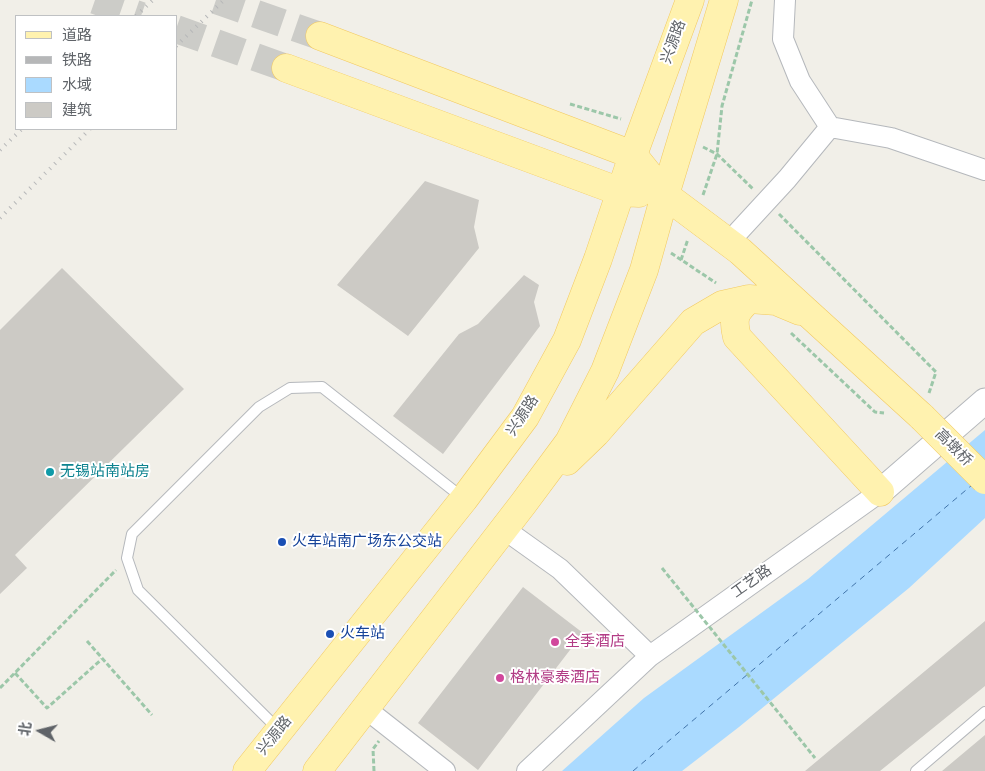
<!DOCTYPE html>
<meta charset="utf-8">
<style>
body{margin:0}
#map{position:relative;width:985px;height:771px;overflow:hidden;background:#f1efe8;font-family:"Titillium Web","Noto Sans SC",sans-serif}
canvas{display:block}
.legend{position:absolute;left:15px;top:15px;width:162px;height:115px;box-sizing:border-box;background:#fff;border:1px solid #bfc1c3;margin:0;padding:6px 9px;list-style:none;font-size:15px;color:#5f6368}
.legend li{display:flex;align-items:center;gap:10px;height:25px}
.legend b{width:25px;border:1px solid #bfc1c3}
.north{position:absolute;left:15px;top:706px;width:50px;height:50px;-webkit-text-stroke:4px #fff;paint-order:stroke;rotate:278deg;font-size:14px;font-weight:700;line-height:20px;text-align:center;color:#5f6368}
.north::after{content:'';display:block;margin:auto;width:18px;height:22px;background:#5f6368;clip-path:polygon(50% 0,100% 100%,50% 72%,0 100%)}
</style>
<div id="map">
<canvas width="985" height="771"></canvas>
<ul class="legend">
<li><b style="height:6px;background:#fff2af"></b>道路</li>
<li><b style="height:6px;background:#b6b7b8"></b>铁路</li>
<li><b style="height:14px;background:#aadaff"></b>水域</li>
<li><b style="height:14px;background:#cccac5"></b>建筑</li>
</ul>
<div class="north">北</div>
</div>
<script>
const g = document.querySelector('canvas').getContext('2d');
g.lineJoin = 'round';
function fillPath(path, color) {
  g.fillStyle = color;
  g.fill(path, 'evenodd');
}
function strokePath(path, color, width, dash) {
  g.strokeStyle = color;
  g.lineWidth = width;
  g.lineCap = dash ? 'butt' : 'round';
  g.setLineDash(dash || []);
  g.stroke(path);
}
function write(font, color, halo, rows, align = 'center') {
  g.font = font + ' "Titillium Web","Noto Sans SC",sans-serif';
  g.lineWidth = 4;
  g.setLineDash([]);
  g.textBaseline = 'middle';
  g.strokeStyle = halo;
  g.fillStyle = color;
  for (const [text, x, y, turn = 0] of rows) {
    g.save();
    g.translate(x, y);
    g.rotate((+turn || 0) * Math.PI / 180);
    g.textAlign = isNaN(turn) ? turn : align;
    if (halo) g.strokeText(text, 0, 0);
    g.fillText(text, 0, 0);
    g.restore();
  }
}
const water = new Path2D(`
 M985,430V518L909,588L739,727L682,771H562L644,698L808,579Z`);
const ferry = new Path2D(`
 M633,771L972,485`);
const building = new Path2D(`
 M425,181L479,200L474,227L479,248L408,336L337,285Z
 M62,268L184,389L15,555L27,568L0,594V330Z
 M524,275L539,285L534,302L540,326L443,454L393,416L459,334L478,324Z
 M523,587L583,633L478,770L418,723Z
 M985,621V686L880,771H805Z
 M985,735V771H942Z`);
const primaryTunnel = new Path2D(`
 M95,0L141,16
 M216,0L320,36
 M176,29L286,68`);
const path = new Path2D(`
 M570,104L621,119
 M703,147L717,154L753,189
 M703,195L717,154L722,106L752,0
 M779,214L936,372L929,393
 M671,253L716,283
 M681,260L688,239
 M791,333L875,412L884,413
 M87,641L152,715
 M15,673L47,708L102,659
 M0,688L116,570
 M374,771L373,749L379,741`);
const service = new Path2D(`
 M278,729L138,590L127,558L132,534L259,407L290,388L322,387L463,498
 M916,771L985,712`);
const minor = new Path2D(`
 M785,0L783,39L800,81L830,127
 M728,243L787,179L830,127L891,138L985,170
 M504,529L560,569L650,656
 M366,709L445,771
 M527,771L650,656L880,492`);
const tertiary = new Path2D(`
 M880,492L985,401`);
const primary = new Path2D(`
 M320,36L633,155L665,195L740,251L922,417
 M286,68L621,192L639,193
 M749,299C735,312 732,317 737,337L880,492
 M567,461L596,433L693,322L722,305L749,299L776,301L800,311
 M247,771L464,499L525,417L567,340L598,259L633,155L690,0
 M317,771L523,504L569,442L605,371L644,270L665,195L724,0`);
const rail = new Path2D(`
 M136,16L153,0
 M176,46L224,0
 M0,150L22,129
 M0,218L90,129`);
const pathBridge = new Path2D(`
 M662,568L815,758`);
const primaryBridge = new Path2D(`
 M922,417L985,480`);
const markers = [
 [50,472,5,"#0f9aa8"],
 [282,542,5,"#1a4fb4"],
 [330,634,5,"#1a4fb4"],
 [555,642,5,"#d1479c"],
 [500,678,5,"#d1479c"]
];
const streetNames = [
 ["兴源路",674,42,-70],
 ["兴源路",523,416,-57],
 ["高墩桥",953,448,45],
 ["工艺路",752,582,-35],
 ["兴源路",275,736,-51]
];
const cultureNames = [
 ["无锡站南站房",60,472]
];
const transitNames = [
 ["火车站南广场东公交站",292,542],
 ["火车站",340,634]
];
const hotelNames = [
 ["全季酒店",565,642],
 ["格林豪泰酒店",510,678]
];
fillPath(water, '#aadaff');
strokePath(ferry, '#4174aa', 1, [6, 5]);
fillPath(building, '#cccac5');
strokePath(primaryTunnel, '#ccccc8', 28, [28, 14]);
strokePath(service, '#b5b8bc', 12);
strokePath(minor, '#b5b8bc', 22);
strokePath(tertiary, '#b5b8bc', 27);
strokePath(primary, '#f2c960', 29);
strokePath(path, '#9cc7a9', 3, [5, 2.5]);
strokePath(service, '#fff', 10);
strokePath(minor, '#fff', 20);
strokePath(tertiary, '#fff', 25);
strokePath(primary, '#fff2af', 28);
strokePath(rail, '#b6b7b8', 4, [1, 6]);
strokePath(primaryBridge, '#f2c960', 29, []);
strokePath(pathBridge, '#9cc7a9', 3, [5, 2.5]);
strokePath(primaryBridge, '#fff2af', 28);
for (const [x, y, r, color] of markers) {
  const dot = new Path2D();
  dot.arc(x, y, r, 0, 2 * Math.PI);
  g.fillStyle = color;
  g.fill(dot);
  strokePath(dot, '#fff', 2);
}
write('15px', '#5f6368', '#fff', streetNames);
write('15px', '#0d838f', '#fff', cultureNames, 'left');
write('15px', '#164399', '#fff', transitNames, 'left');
write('15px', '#b23c85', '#fff', hotelNames, 'left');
</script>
